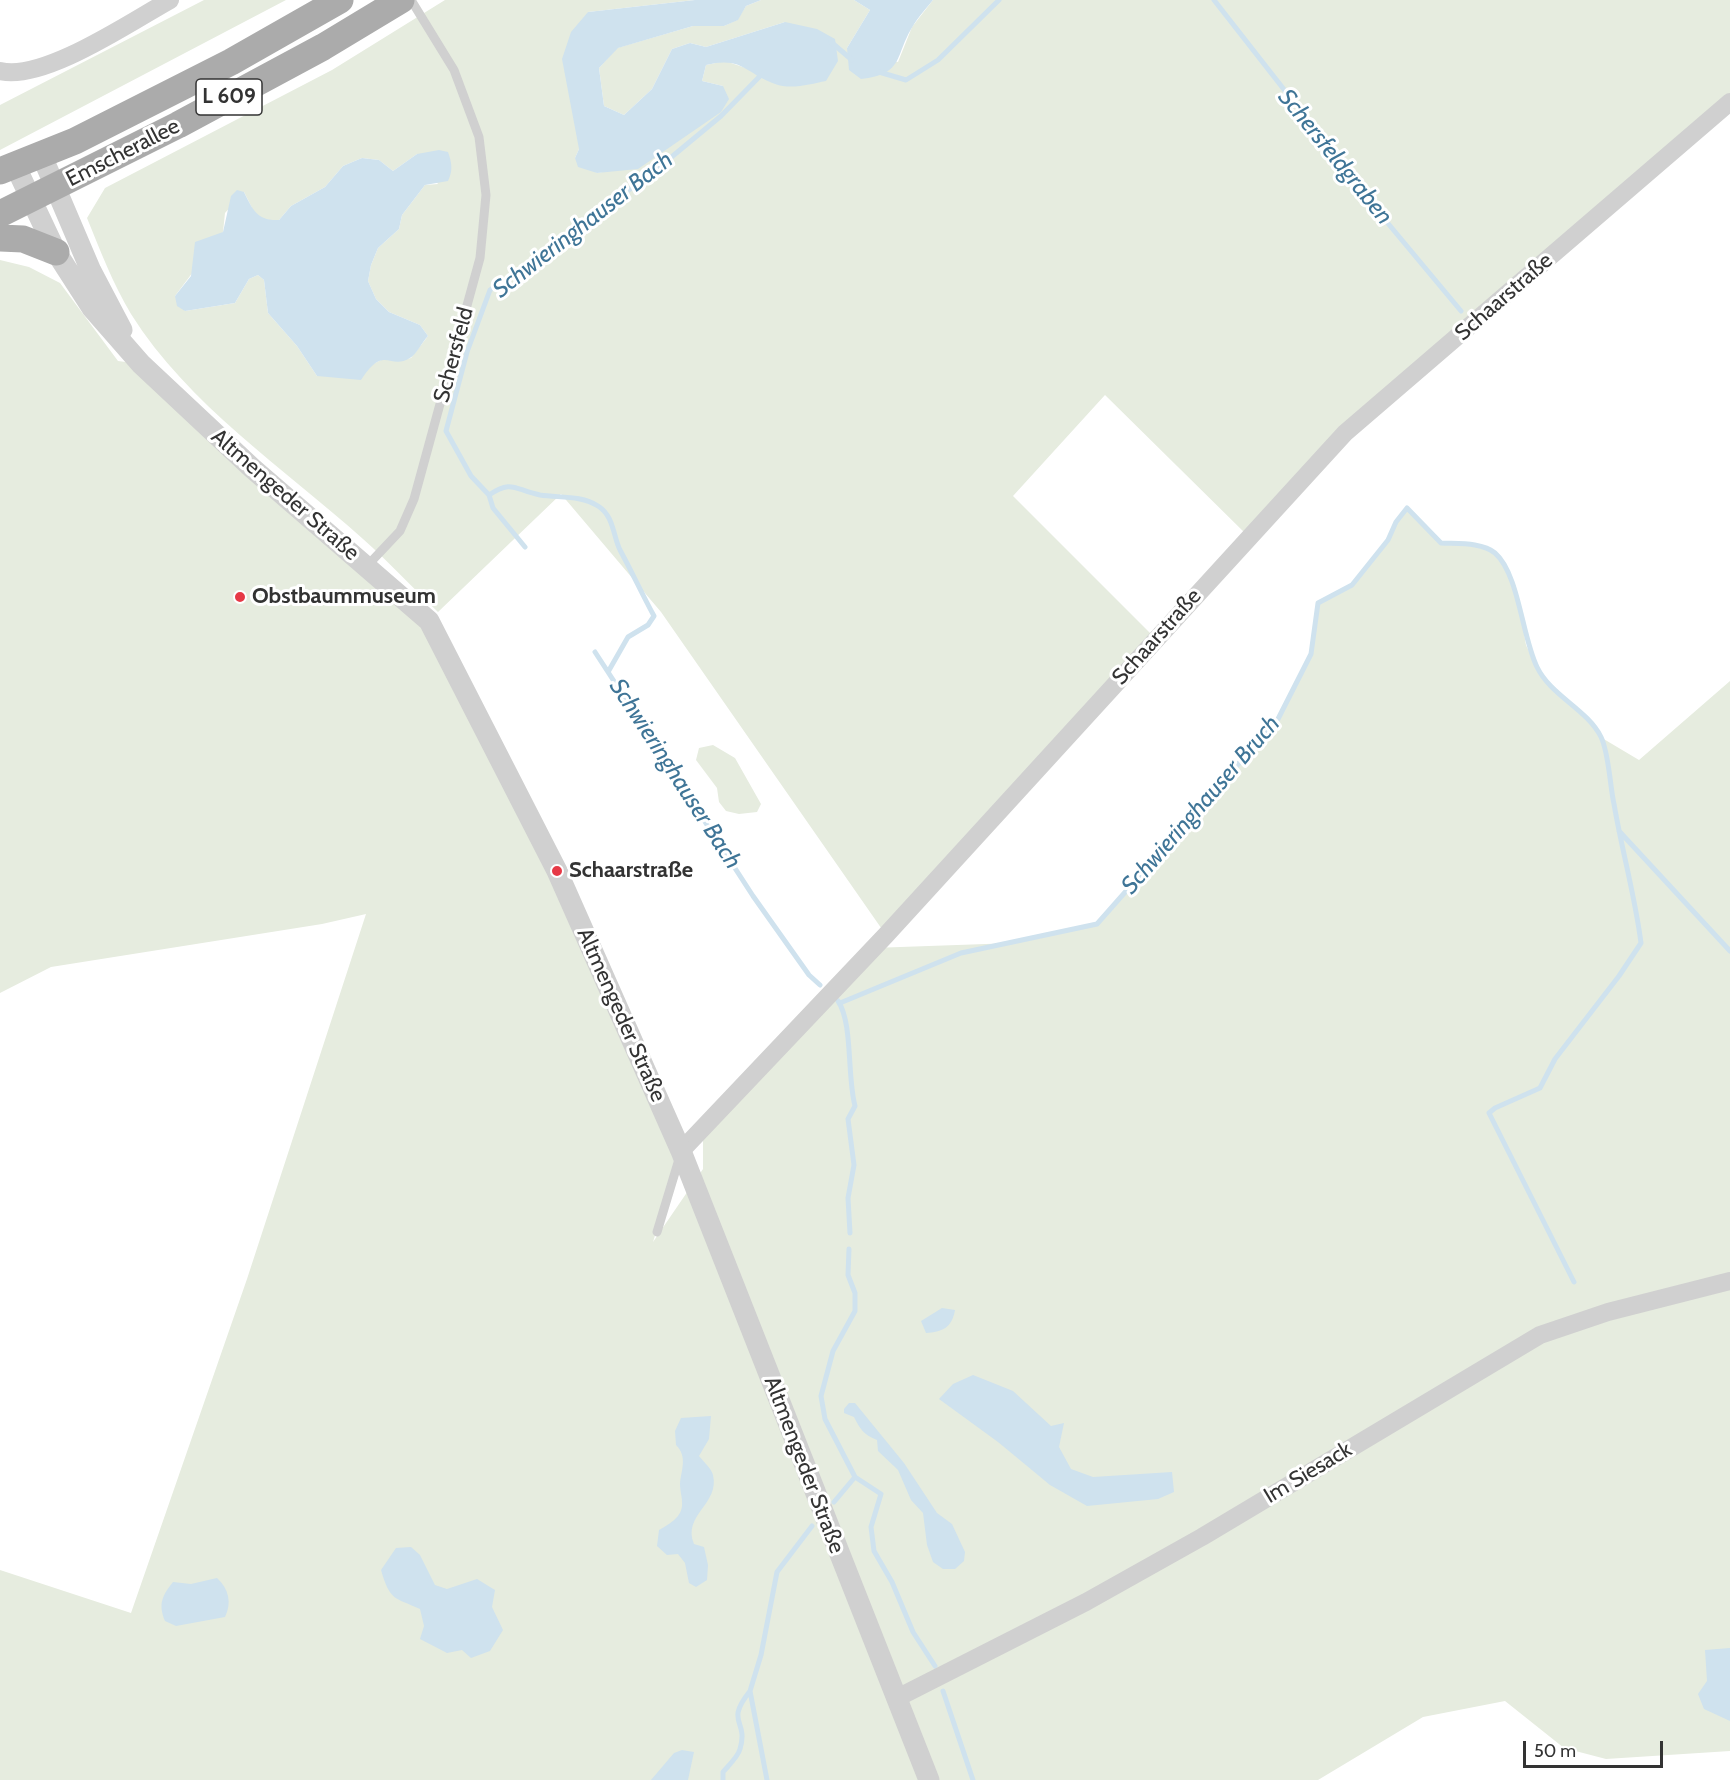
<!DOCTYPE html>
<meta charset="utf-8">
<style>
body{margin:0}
#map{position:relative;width:1730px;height:1780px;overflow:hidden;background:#fff;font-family:Cabin,sans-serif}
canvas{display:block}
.scale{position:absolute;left:1523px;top:1741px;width:140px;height:27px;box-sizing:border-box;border:3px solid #333;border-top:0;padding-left:8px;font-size:18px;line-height:21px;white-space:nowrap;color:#333;-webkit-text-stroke:4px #fff;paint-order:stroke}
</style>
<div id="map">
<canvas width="1730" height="1780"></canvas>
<div class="scale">50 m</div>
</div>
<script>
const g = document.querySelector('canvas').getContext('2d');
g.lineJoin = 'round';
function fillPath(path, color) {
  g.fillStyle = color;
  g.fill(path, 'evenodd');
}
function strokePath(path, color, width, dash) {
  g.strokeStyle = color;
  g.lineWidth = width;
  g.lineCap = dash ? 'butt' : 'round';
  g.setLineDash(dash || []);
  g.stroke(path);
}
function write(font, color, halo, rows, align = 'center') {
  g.font = font + ' Cabin,sans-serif';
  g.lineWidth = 6;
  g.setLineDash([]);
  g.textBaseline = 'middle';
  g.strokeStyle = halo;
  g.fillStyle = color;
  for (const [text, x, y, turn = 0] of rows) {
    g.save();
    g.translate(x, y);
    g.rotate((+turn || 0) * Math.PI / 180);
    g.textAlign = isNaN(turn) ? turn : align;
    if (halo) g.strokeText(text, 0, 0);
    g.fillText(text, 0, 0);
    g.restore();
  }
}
const green = new Path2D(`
 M204,0H286L0,150V105Z
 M445,0H695L588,12L579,149L575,158L597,173L615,170L723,86L702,81L706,65L725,61L746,68L785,22L706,47L690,43L672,49L652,89L624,115L604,106L599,68L617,48L693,26H724L737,20L746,6L761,0H854L870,10L847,48L898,62L912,27L933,0H1730V102L1345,433L1249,537L1105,395L1013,496L1156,639L886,935L661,612L561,494L438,612C413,588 389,562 363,539C283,467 189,406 131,314C113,284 100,250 87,218L105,188L332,70ZM417,154L438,184L425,185L402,215L399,229L378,248L371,265L368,281L376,299L389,312L420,325L428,336L411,358L398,361L385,358L371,365L317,376L297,346L268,313L264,280L258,275L249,279L235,303L185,311L175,296L223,232L225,213L244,192C254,211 255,222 279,220L291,206L325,187L343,166L362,158L379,160L393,171Z
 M0,260L29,267L60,283L118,361L141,364L429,621L681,1151L653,1242L703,1169V1128L872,948L1014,943L1097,924L1278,719L1311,654L1318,603L1352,585L1388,540L1396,522L1407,508L1441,543L1475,545L1494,552L1506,570L1520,610L1526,645L1538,671L1584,716L1602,738L1639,760L1730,681V1751L1606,1759L1564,1748L1505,1701L1423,1717L1318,1780H0V1570L131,1613L247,1279L366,914L322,924L51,967L0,993Z
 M713,745L735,758L761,804L757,812L739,814L726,811L719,802L717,788L696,760L699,748Z`);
const water = new Path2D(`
 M695,0H761L746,6L738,20L724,26H693L618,48L599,68L604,106L624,115L652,89L672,49L690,43L706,47L785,22L817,29L835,39L838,61L826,81C811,84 791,90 775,84C745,73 742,56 706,65L702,81L723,86L729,99L721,112L638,169L597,173L578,167L575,158L579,149L562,59L571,32L588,12Z
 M854,0H933C926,9 918,17 913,26C894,56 905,74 861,79L849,70L847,48L870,10Z
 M439,150L448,152C452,163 453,171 448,181L425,185L402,215L399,229L378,248L371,265L368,281L376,299L389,312L420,325L428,336C422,342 417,354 410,358C389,371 385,343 361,380L317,376L297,346L268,313L264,280L258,275L249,279L235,303L185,311L177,306L175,296L191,276L195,242L223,232L231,196L237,190L244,192C253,210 257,221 279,220L291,206L325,187L343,166L362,158L379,160L393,171L417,154Z
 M942,1308L955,1310C952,1328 942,1332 926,1333L921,1321Z
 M973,1375L1013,1391L1051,1426L1064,1423L1059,1447L1071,1469L1093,1477L1172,1472L1174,1492L1158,1499L1087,1506L1050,1485L998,1442L939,1399L953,1384Z
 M849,1403H855L904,1463L937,1513L952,1524L965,1552L964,1561L955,1569H943L933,1562L927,1545L923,1513L911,1500L898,1470L878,1451L877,1440C864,1435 860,1429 854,1417L844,1413V1409Z
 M711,1416L709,1439L699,1456C703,1461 712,1469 713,1475C720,1504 682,1515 694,1544L704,1547L708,1565L707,1580L696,1587L689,1583L685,1563L678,1554L667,1555L657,1546L659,1530C666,1526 673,1522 678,1516C686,1506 680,1495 680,1484C681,1470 688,1457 676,1445L675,1431L681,1418Z
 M411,1547L420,1555L435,1585L447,1589L477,1579L495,1590L492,1607L503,1630L490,1651L471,1658L462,1650L447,1653L420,1639L424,1626L420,1609C394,1597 390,1601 381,1570L396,1548Z
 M217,1578C229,1589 232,1603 225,1617L176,1626L165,1621C158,1604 162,1596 173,1582L191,1584Z
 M1730,1648V1721L1704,1709L1698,1694L1707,1681L1705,1650Z
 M682,1750L694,1752L688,1780H651L674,1753Z`);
const stream = new Path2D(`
 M1214,0L1318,133L1326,149L1461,311
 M831,42L852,60
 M764,72L721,116L651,174L619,197L587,225L490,290L467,352L446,431L471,476L489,495C512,479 515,490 540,495C559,498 581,495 598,506C614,516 613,536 620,550C632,572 642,594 654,616L648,625L628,637L608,672L753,896L809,975L820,985
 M879,72L906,80L938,60L999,0
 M489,495L493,508L525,547
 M595,652L608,672
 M1619,831L1730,951
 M838,1001C853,1023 847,1077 855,1106L848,1119L854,1165L848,1198L850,1233
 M840,1003L961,953L1097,924L1278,719L1311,654L1318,603L1352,585L1388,540L1396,522L1407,508L1441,543C1457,544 1482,542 1495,553C1519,574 1522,637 1537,667C1551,696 1587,709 1601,737C1609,753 1610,787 1614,804C1622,851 1635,896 1641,943L1619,976L1555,1059L1540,1088L1495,1108L1489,1113L1574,1282
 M849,1249L848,1275L855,1293V1311L833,1351L821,1396L825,1419L855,1477L881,1494L871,1527L874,1551L892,1582L913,1632L935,1666
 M834,1502L855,1477
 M943,1691L973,1780
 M723,1780V1772C728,1766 738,1757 740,1749C749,1719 724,1724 750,1691
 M767,1780L750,1691L761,1655L777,1572L812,1526`);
const service = new Path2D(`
 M367,566L400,531L414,499L480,258L486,195L479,137L454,70L411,0
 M657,1232L680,1156`);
const minor = new Path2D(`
 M0,71C43,82 132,21 170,0
 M681,1151L886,935L1345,433L1730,102
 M897,1698L1086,1602L1202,1537L1540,1335L1608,1312L1730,1281`);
const tertiary = new Path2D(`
 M42,156L91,271L122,330
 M15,165L56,252L92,308L141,364L252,468L429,621L557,871L681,1151L929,1780`);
const primary = new Path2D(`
 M0,171L75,141L231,62L340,0
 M0,214L178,125L323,47L401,0
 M0,238L23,239L56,252`);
const markers = [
 [240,597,6,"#e63946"],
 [557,871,6,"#e63946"]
];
const shields = [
 [229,97,66]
];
const shieldNames = [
 ["L 609",229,97]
];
const streetNames = [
 ["Emscherallee",123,153,-27],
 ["Schaarstraße",1504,297,-41],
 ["Schersfeld",454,355,-75],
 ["Altmengeder Straße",285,495,41],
 ["Schaarstraße",1157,637,-48],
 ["Altmengeder Straße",621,1015,66],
 ["Altmengeder Straße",804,1465,69],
 ["Im Siesack",1308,1473,-31]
];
const poiNames = [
 ["Obstbaummuseum",252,597],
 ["Schaarstraße",569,871]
];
const waterNames = [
 ["Schersfeldgraben",1335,157,51],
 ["Schwieringhauser Bach",583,225,-38],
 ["Schwieringhauser Bach",675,774,57],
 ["Schwieringhauser Bruch",1201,805,-49]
];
fillPath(green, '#e6ecdf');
fillPath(water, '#cfe2ee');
strokePath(stream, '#cfe2ee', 5);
strokePath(service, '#d0d0d0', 9);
strokePath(minor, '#d0d0d0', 18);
strokePath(tertiary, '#d0d0d0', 21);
strokePath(primary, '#ababab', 27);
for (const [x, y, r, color] of markers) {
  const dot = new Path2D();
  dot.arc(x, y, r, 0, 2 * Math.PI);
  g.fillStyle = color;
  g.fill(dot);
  strokePath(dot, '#fff', 2);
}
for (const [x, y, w] of shields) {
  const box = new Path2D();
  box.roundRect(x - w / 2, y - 18, w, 36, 4.5);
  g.fillStyle = '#fff';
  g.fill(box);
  strokePath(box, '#333', 1.5);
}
write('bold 21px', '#333', null, shieldNames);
write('22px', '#333', '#fff', streetNames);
write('bold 22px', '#333', '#fff', poiNames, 'left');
write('italic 24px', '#3f7597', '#fff', waterNames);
</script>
